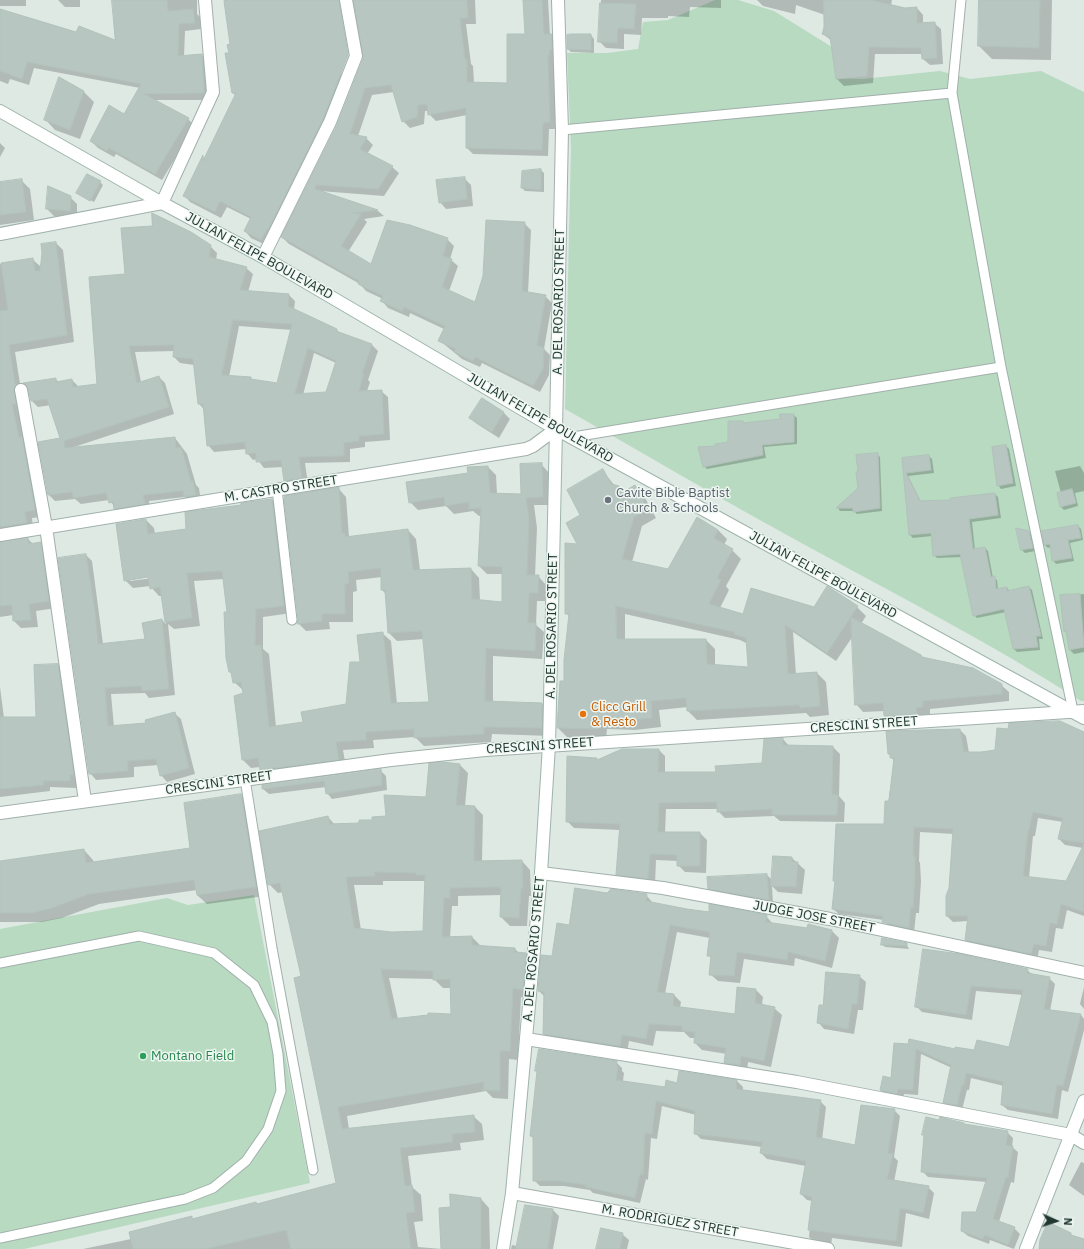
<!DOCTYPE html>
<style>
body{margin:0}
#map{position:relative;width:1084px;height:1249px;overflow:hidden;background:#dee9e4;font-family:"IBM Plex Sans",sans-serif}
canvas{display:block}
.north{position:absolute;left:1036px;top:1201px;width:40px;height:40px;-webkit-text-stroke:3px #eef6f2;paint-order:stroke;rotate:93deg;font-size:11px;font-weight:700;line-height:16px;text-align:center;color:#203831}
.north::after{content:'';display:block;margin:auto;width:14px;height:18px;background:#203831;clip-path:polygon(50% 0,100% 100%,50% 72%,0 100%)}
</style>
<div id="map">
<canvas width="1084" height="1249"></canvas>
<div class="north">N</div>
</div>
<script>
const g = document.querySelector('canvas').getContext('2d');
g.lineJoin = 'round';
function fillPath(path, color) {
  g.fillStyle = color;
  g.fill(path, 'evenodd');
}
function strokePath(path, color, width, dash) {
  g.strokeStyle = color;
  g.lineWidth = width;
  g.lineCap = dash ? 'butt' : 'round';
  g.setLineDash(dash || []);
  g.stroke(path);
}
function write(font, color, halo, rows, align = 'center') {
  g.font = font + ' "IBM Plex Sans",sans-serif';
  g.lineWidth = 3;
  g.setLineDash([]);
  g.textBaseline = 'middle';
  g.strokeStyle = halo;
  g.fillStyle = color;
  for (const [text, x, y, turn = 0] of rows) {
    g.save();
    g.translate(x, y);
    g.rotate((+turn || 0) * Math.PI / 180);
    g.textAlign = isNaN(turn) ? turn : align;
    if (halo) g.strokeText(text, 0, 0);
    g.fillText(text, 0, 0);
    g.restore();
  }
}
const green = new Path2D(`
 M715,0H738L774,11L832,47L836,78L862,79L940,71L970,79L1041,71L1084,92V701H1081C992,644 897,595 805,545C724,501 645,454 565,409L571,148L567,53H607L638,49L643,22L668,20Z
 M254,895L310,1183L24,1249H0V929L167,898L188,905Z`);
const shadow = new Path2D(`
 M0,0H26V6H0Z
 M58,0H80V7H65Z
 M113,0H197V14L200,17L201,29L185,31L184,56L202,55L209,62L210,100H154L188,119L195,126L162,180L116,154L114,157L98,148L91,141L125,115L140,88L34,68L29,85L10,79L8,84L0,81V10L77,34L116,41Z
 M240,0H325L329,4L344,89L268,246L251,238L245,231L251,219L227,207L221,218L190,202L184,195L204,157L205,159L236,96L233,93L230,54Z
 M353,0H475L476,24H466L471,64L473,66L474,83L508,84L526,35L524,0H548L550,35L558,42L554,63L556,129H549L548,156L473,154L467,148V115L436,121L429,114V111H425L424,124L410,128L403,121L394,92L372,95L358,136L366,138L373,145L367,154L392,167L399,173L384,196L320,191L378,211L384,216L364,219L367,222L348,252L371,265L447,239L454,246L450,259L458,266L449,291L476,304L524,223L531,230L528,293L545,296L552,303L544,349L550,355L549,375L540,392L482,363L480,367L462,359L439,340L444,329L410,313L409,317L388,308L382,301L383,299L366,291L360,284L289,244L282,237L362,79L364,55Z
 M601,0H721V8L690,7L689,17L668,16V18H642L641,35L624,34V49L606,48L599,41Z
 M757,0H892L891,5L905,9L917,8L923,15V24L934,23L941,29L943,64L930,65L923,59V54H875L873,83L844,86L837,79L832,41L823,34L825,15L796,5L795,14L763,6Z
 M980,0H1052L1051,60L992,59L979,46Z
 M591,35L594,39V53L571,52L568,49V36Z
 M60,79L84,92L94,102L80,139L55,130L45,119Z
 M0,143L5,148L0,157Z
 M541,170L544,173V192L525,191L522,188L523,172Z
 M464,178L471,185L473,206L446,209L440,202Z
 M21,180L30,189L34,220L0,225V183Z
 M100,182L103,185L94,202L77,193Z
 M70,197L77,204V217L54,216L47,209Z
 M56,243L63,250L74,342L15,352L41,517L32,518L33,530L0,539V262V264L32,259L40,266V272Z
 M210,246L217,253L216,260L246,268L253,274L248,292L289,295L295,301L294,310L336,329L341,334L372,345L378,351L368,380L370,382L367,391H381L388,397L390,440L365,442V447L350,449V462L305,463L308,484L292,487L285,480L283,467L264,468L257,459L253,460L247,453V449L214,452L208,445L204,409L199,404L194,365L180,363L174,357L175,351L135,352L141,382L159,377L165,383L174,414L68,449L175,438L187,454L196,485L199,488L201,502L191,503L185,497L149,501L150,510L122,515L109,500L81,504L75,499L55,501L49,495L39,443L61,438L51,405L38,407L32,401L55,379L59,382L72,380L79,387L98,385L126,275ZM239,326L292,330L278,384L229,377ZM314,353L336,363L327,393L303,395Z
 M482,399L504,413L510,419L499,438L477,424L470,418Z
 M781,415H794L797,418V444L764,447L766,458L707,469L704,466L716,447L729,443L742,422L744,424L781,420Z
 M1006,446L1009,449L1016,486L1001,489L998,485Z
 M877,454L880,457L882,511L857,514L854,511H840L838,508L859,488V472Z
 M929,456L932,459L934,473L908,476L921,502L952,501L995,494L998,497L1001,518L972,522L975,550L985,548L988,551L993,578L997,580L998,589L1007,588L1010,591L1029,587L1032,590L1043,639H1039L1040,650L1017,652L1014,649L1006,612L977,618L974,615L962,557L937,558L934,555L932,536L913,538L910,535L903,459Z
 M541,464L549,473L550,505H534L537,528L535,576H538L546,585L545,601H537L536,625L544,632L542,659L493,656V702L542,704L550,712V736L492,734L491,742L424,746L415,737L373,740L374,748L343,750L346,767L269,778L261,770L260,767L251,768L243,760L244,694L243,690L234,682L233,675L230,672L229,613L224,579L194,581L200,626L174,629L168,624L175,695L149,698L145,693L111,694L114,727L148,724L174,713L181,719L195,774L167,782L161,775L158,765L134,767V777L96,780L90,773L86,555L92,561L103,644L146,640L162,620L166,624L162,596H159L150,586L133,588L125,580L117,524L146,520L154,528L155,534L187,530L242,506L272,500L280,508L292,613L263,617V649L269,654L276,727L304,723L347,705L361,663L382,633L391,641L397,704L430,702L424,639L397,641L389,633L386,594L382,590V577L356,580L357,591L353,592V622H329L330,629L306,631L298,623L338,488L346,497L349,537L408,530L416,539L420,570L471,569L479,578L480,601L503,603V574H487L479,566L482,516H479L473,511L454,514L446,506L418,510L410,502L488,467L496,475L497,494L522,495ZM153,576V578L130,581V579Z
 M1080,466L1084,473V491L1075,493L1078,506L1064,510L1061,507V493L1055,471Z
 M603,471L615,486H619L625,492L635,487L644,496L656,518L642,526L632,562L668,571L718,530L727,539L724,545L732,550L741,559L726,586L729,590L720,608L744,615L814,608L857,607L866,616L861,624L923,658L1001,685L1009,692V701L930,709V714L923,715L924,721L893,724L885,716V711L863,712L856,704L853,636L836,661L793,632L796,675L817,673L826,682L829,715L810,717L806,713L697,720L688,711V707L659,710L661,727L635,730L607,729L606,738L567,737L558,728L565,682L570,617L566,613L579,545L581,515ZM625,614L740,640L748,644L750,668L715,666V649L706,640H625Z
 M1078,526L1081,529L1083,540L1070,543L1074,561L1056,564L1053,560L1051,547L1048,548L1045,545L1043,532Z
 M1018,529L1029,532L1032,536L1035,551L1025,553L1022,550Z
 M28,539L33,544H40L47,551L56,608L36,611L38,627L21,628L14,621L13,615L0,617V543Z
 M1084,594V652L1074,654L1070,650L1067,634L1065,631L1061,596Z
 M58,665L65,672L77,788L50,787V791L0,797V687L4,718H37Z
 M960,730L966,736L969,753H981L1084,733V916L1067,910L1063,929L1056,928L1052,952L1039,950L1037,960L972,946L966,940L968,921L953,922L947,916L954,834L920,832L919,861L920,863L921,881L919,913H916L914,933L890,928L884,920L839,914L833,909L885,825L894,761L889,754ZM1038,818L1063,822L1059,839L1065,845L1083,848L1066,882L1029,878L1033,836H1035Z
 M783,739L789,746L833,747L840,754L839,796L845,803L844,822L780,821L774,816L725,818L718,811V809H666L665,833H700L707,840L706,873L685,872L678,865V861L656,860L655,885L624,881L617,874L620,830L574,828L567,821L597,759L598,761L659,750L665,756V773H717L763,764Z
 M459,764L468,773L465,806L475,807L483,815L482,862L522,861L530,870L531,896H529L527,926H510L501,917L502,895L458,896V906H452L450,938L472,937L481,946L515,949L519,953L526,954L534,963L531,998L521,997L518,1060L509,1059L508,1099L493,1098L486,1091L347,1116L349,1129L473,1116L482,1124L484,1140L460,1143L461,1150L408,1156L412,1187L421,1195L423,1221L414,1222L418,1247L442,1249L451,1208L481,1199L489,1208L490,1249H83L131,1239L191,1217L194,1220L337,1184L302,977L283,892L278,893L269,884L328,817L335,825L360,824L388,817L427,798ZM383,881H424L426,883L424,932L392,933L361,930L354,885H383ZM389,978L434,979L443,988H451L452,1015L398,1019Z
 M380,770L386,776L387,790L332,799L327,793L326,787L269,794L263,789Z
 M241,795L251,805L265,896L207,904L197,895V890L99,904L62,918L42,922H0V862L84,850L93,860L94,863L191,849Z
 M792,858L805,870L802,894L778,892L772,886L773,904L714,894L709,888L767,875L772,880Z
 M608,894L646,895L653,903L686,910L766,916L773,924L832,931L839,938L832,968L795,958L794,966L744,959L740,983L718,981L710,974L712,959L708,955L710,938L677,932L665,994L674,995L681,1002L680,1008L736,1015L738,988L756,990L763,997L762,1005L774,1008L782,1015L771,1067L748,1062L747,1072L732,1070L725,1063L727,1054L702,1050L695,1043V1038H690L684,1032L656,1031L653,1046L629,1041L627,1053L552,1041L544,1034L545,997L539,991L552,957L569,926Z
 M882,944H906L909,949L885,947Z
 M923,950L1027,970L1033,975L1049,978L1055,984L1050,1011L1081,1015L1084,1019V1030L1068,1092L1062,1090L1058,1119L1008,1110L1002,1105L1004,1086L971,1078L969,1090H967L962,1110L950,1108L944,1102L952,1068L921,1054L918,1095L904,1094L903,1099L887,1096L881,1090L891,1079L895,1044L975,1051L1009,1048L1023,995L976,991L972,1020L922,1012L916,1006Z
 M859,976L866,982L863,1010H858L854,1034L824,1029L818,1022L824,1006Z
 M1084,987V1009L1080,1004Z
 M616,1062L622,1068V1071L624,1073L623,1081L666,1088L678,1084L680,1072L737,1081L743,1087V1090L820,1101L826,1107L822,1140L856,1146L894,1110L900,1116L894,1157L898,1161L894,1182L928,1187L934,1193L929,1219L906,1213L902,1247L832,1238L831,1246L815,1243L809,1237L812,1201L807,1200L801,1194L806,1166L767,1159L761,1153L762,1147L701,1139L695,1133L696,1115L662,1106L657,1139L651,1138L648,1180L646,1179L640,1203L593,1193L590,1190L564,1186H540L534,1180V1139L531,1136L538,1072L536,1070Z
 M940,1121L1007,1132L1013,1138L1012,1147L1018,1152L1014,1183L1011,1182L999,1222L1014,1228L1020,1234L1014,1249L990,1240L989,1244L968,1236L962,1231L977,1213L987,1182L928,1177L922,1171L925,1136L923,1134Z
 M1081,1162L1084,1163V1196L1069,1185Z
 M526,1206L553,1210L559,1216L553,1249H511L512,1245L517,1246L519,1231L522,1232Z
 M622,1234L629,1240L627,1249H597Z`);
const building = new Path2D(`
 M112,0H167L168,11L193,9L195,23L179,24L178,56L202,54L204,93L144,94L189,118L155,174L109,148L107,151L90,141L109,105L124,114L141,84L27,62L22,79L0,71V9L76,32L79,26L115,40Z
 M233,0H339L348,55L323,119L268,230L267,229L261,240L244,231L251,217L220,201L215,212L183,196L203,155V161L236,93H232L225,53H229L227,45L230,44L224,1Z
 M354,0H467L468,18H460L465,59H467V82L507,83V34H525L523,0H542L544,34H552V49H550L549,56H548L550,122L543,123L542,150L466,148V108L428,115L427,104L418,105L417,117L402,122L391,85L365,88L350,134L367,137L360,149L393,166L378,189L316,185L315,189L378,210L353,213L361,214L341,246L371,264L387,220L410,225L448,238L443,256L452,259L442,287L475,302L483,276L486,220L525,222L522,291L546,295L537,345L544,348L543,369L533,386L475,357L473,361L454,352L456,349L438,341L445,326L404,307L402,311L380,301L383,296L358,284L359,281L281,237L337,125L363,59Z
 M824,0H871L905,8L917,7V23L935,22L937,58L922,59L921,48L869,47L867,76L836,79L830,37L822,34L824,28Z
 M979,0H1040L1039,48L978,46Z
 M600,3L636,4L634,29L618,28L617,43L598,42Z
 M571,34H591V50L567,49V35Z
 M59,77L84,91L70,130L44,120Z
 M541,169V190L521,188L522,171Z
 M87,174L101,181L90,201L76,193Z
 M465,177L467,199L439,203L436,180Z
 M22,179L26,212L0,215V182Z
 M48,186L71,196L70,211L46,209Z
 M152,213L191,232L211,245L209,257L247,267L240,290L289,294L288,306L337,329L336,331L372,344L362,374H364L359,391L382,390L384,434L359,436V441L344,443V456L299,457L302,478L284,481L281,460L256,462V453L246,454L245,442L207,446L203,404H198L193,359L173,357L174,345L129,346L137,383L159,376L169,407L64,441L65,448L175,437L176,448L181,447L191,481H193L196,495L184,497L183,491L143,495L145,504L114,509L113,502L109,503L106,493L73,498L72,492L48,495L38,442L60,438L47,399L31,401L28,388L23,383L56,378V382L72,379L73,387L97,384L89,277L125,274L121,228L152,226ZM233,320L292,324L277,383L251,379V377L222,375ZM308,348L336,361L326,392L295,394Z
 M56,242L67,335L9,345L15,384H17L14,391L16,404H12L19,438L22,437L35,510L25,512L27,523L0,527V311L8,310L1,263L33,258L35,271H40L42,253L41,244Z
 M482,398L504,412L492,432L469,418Z
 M780,414H794V442L762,445L763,455L703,467L698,447L715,446V444L728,442V421H743V423L780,419Z
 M1006,445L1013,483L997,486L992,447Z
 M878,453L880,508L853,512V508H836L858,488L856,472H858L856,455Z
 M929,455L931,470L906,473L920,501L950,500V498L995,493L998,515L969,519L973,549L985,547L991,577L995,576L996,589L1007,587V591L1029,586L1041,636H1036L1038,647L1013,649L1004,609L973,616L960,554L933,556L931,533L909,535L902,458Z
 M542,463L543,497L526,498L529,519L527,575H539L538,593H529L528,623H536L535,651L486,648L485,701L542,703V728L484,727V734L414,738V729L366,732V740L336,742L339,760L260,770L258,758L242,760L234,696L243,693L241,682L233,683L231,672H229L226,658L224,612H227L222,571L187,573L192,618L165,622L160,587L150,589L148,577L124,581L116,524L146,519L148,534L186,529L185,512L241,505V503L272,499L284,606L256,609L255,646L261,645L269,727L303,722L301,712L346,704L350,662H360L357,635L383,632L391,703L429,702L422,631L388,633L385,590H381V568L348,572L349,583L345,584V614H322V621L297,624L298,619L284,498L285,496L339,487L342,533H345V537L408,529L413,570L471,568L472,599L502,602V567L478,566L481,508L469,509V502L445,506L444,497L409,503L406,482L468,473L467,467L488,466L490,493L521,494L520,464Z
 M603,469L611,484L619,486L623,492L635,485L648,509L634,517L622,559L668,569L697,517L718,530L714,538L733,549L717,578L721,580L709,604L743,614L751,588L814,607L827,586L858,606L827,653L785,625L788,674L817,672L820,706L800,708L799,705L687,711L686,698L651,701L652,718L627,720L626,721L598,720V729L557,728L560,681H564V660L569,614H565V543L577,544L566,523L580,515L567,490ZM616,606L734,632V634L746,638L748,667L707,664L706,639H617Z
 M1072,489L1076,503L1060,507L1057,493Z
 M1078,525L1081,538L1068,540L1072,558L1052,561L1050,544L1044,545L1042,531Z
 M1016,528L1029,531L1033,548L1021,550Z
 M28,538L29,544L41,542L49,601L29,604L31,620L13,621L12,605L0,606V542Z
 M86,554L95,612L98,644L145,639L142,623L162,619L169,689L142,691L141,686L105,688L108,726L146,723L145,720L175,712L189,768L160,776L156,759L128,761V771L89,774L58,558Z
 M1080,594L1084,647L1069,650L1066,631L1064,632L1060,595Z
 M851,617L921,655L922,657L973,668L1002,684V694L923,701V707L916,708L917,714H918L884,716L883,703L855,705Z
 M58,664L74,775H70V781H43L44,785L0,789V717H36L34,665Z
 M1060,721L1084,732V843L1058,839L1063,818L1033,812L1029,831H1028L1023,876L1066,881L1084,844V912L1061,904L1057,924L1050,923L1046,946L1034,944L1031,954L965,940L968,916H946V896L949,888L953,829L914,827L913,856H915V875L913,908L911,907L909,928L882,922L883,916L832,909L835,881H833L836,824H884L885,801H889L894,758H890V754H888L886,731L960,729L964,752H981L995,750L997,728L1008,729L1009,723Z
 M783,738V745L833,746L832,794L838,795L837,815H772V809L717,812V802L659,803L658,832H700V866H677V855L650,854L648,879L616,875L620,824L566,822L567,756L597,758V760L622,749H659L658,772H716L715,766L762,763L764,739Z
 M442,762L460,764L456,805L475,806L474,861L522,860L523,888H521L519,918L500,917L501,888L500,887L450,888V898H444L442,937L472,936V945L515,948V952L526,953L523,990L513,988L510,1051H500V1091L483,1090L484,1082L338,1107L342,1129L474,1115L475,1132L452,1134L453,1142L400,1148L405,1186L412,1185L415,1212L406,1213L411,1249H291L286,1230L206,1249H133L129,1232L192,1216V1219L256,1202L257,1204L336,1183L294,978L301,976L280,883L268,885L259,831L328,816L330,824L359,823V820H372V817L386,816L384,795L426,797L429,763ZM375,872L416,873V875H425L423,931L392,932L354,928L346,877L375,876ZM381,969L433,971V980L450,979L451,1014L428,1013V1015L392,1019Z
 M381,769L382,785L326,794L324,781L262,789V785Z
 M241,794L256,887L197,895L194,880L89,894L52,908L32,913H0V861L84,849L86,863L190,848L184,803Z
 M773,856L792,857V862H798L796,887L771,886Z
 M767,874L769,900L708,889L707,877Z
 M575,888L607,893L611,889L647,894L646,901L687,909L709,912V904L767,915L766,922L807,928L808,924L832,930L825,961L788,952L787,960L737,952L734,976L709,975L711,956H707L710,932L670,925L657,992L674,994L673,1006L735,1014L737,987L756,989L755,1003L775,1007L764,1061L741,1056L740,1065L724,1063L726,1048L694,1043L695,1032L682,1031V1026L649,1024L646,1039L622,1035L620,1046L543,1034L544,992L538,991L541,955L552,956L557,923L569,925Z
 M882,938L907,943V946L881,945Z
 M923,949L960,954L1028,969L1027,973L1050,977L1044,1009L1081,1014L1063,1086L1057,1085L1052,1114L1001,1105L1003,1082L966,1073L964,1085H962L957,1105L943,1103L951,1065L916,1049L913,1090L898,1089L897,1094L880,1090L883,1076L891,1078L894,1043L908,1044L909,1039L955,1049V1047L974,1050L977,1040L1009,1047L1023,990L971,986L966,1015L915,1007Z
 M826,972L860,975L857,1004H852L848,1029L817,1023L819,1005H823Z
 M539,1049L617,1061L616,1066H618L616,1080L665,1087L666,1080L677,1083L679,1071L737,1080L736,1089L821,1100L816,1137L855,1145L861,1105L895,1109L888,1153L893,1154L887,1179L929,1186L923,1213L900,1208L896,1241L808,1230L812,1197L800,1194L806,1161L760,1153L762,1142L694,1134L695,1111L656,1101L652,1134L645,1133L643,1174H640L635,1198L586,1187V1185L557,1181H533V1136H530L537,1071H535Z
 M926,1117L939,1120L940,1117L964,1123V1124L1008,1131L1006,1145L1013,1146L1008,1178L1006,1177L993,1219L1015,1227L1008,1245L985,1235L983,1239L961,1231L962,1212H976L987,1178L921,1172L924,1135H922Z
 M450,1194L481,1198V1249H441L439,1208L450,1207Z
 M525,1205L553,1209L548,1249H516Z
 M1048,1222L1071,1233V1235L1084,1239V1249H1039L1040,1240Z
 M601,1228L623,1233L620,1249H596Z`);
const lane = new Path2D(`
 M961,0L952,93L1001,367L1073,711
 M562,130L952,93
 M573,437L1001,367
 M277,489L292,620
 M245,779L272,948L313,1170
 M0,963L139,936L214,953L254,985L272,1022L278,1054L281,1091L268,1129L246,1161L213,1188L185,1199L0,1238`);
const street = new Path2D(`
 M0,234L162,203L213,92L205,0
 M263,257L330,122L356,56L346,0
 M21,390L46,527L85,801
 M0,535L526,449L533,446L556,429L562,130L558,0
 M0,813L391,760L485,750L1084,711
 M541,873L663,888L830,919L1084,973
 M526,1039L797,1082L1071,1135L1084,1143
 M512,1193L828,1249`);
const secondary = new Path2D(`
 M0,111L162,203L263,257L556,429L1084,718
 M503,1249L512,1193L541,873L549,745L556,429
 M1026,1249L1084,1101`);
const markers = [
 [608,500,4,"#6b7280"],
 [583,714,4,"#e8710a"],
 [143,1056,4,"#2e9e5b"]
];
const streetNames = [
 ["JULIAN FELIPE BOULEVARD",259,256,29],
 ["A. DEL ROSARIO STREET",559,302,-89],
 ["JULIAN FELIPE BOULEVARD",540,418,30],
 ["M. CASTRO STREET",281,489,-9],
 ["JULIAN FELIPE BOULEVARD",823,575,29],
 ["A. DEL ROSARIO STREET",552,626,-89],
 ["CRESCINI STREET",864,725,-4],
 ["CRESCINI STREET",540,746,-4],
 ["CRESCINI STREET",219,783,-8],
 ["JUDGE JOSE STREET",814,917,11],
 ["A. DEL ROSARIO STREET",534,949,-85],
 ["M. RODRIGUEZ STREET",670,1221,10]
];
const worshipNames = [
 ["Cavite Bible Baptist",616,493],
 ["Church & Schools",616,508]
];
const foodNames = [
 ["Clicc Grill",591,707],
 ["& Resto",591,722]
];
const leisureNames = [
 ["Montano Field",151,1056]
];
fillPath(green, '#b7dac1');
fillPath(shadow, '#0003');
fillPath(building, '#b7c6c0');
strokePath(building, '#b1c2bb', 1);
strokePath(lane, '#a1b0ab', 11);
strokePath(street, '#a1b0ab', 14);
strokePath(secondary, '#9eb4ac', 14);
strokePath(lane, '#fff', 9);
strokePath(street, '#fff', 12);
strokePath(secondary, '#fff', 12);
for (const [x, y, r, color] of markers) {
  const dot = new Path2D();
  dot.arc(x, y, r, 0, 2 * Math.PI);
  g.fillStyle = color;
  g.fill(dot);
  strokePath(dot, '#eef6f2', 1.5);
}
write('13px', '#203831', '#eef6f2', streetNames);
write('13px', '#5b616d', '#eef6f2', worshipNames, 'left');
write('13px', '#c56008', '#eef6f2', foodNames, 'left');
write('13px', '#27864d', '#eef6f2', leisureNames, 'left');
</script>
